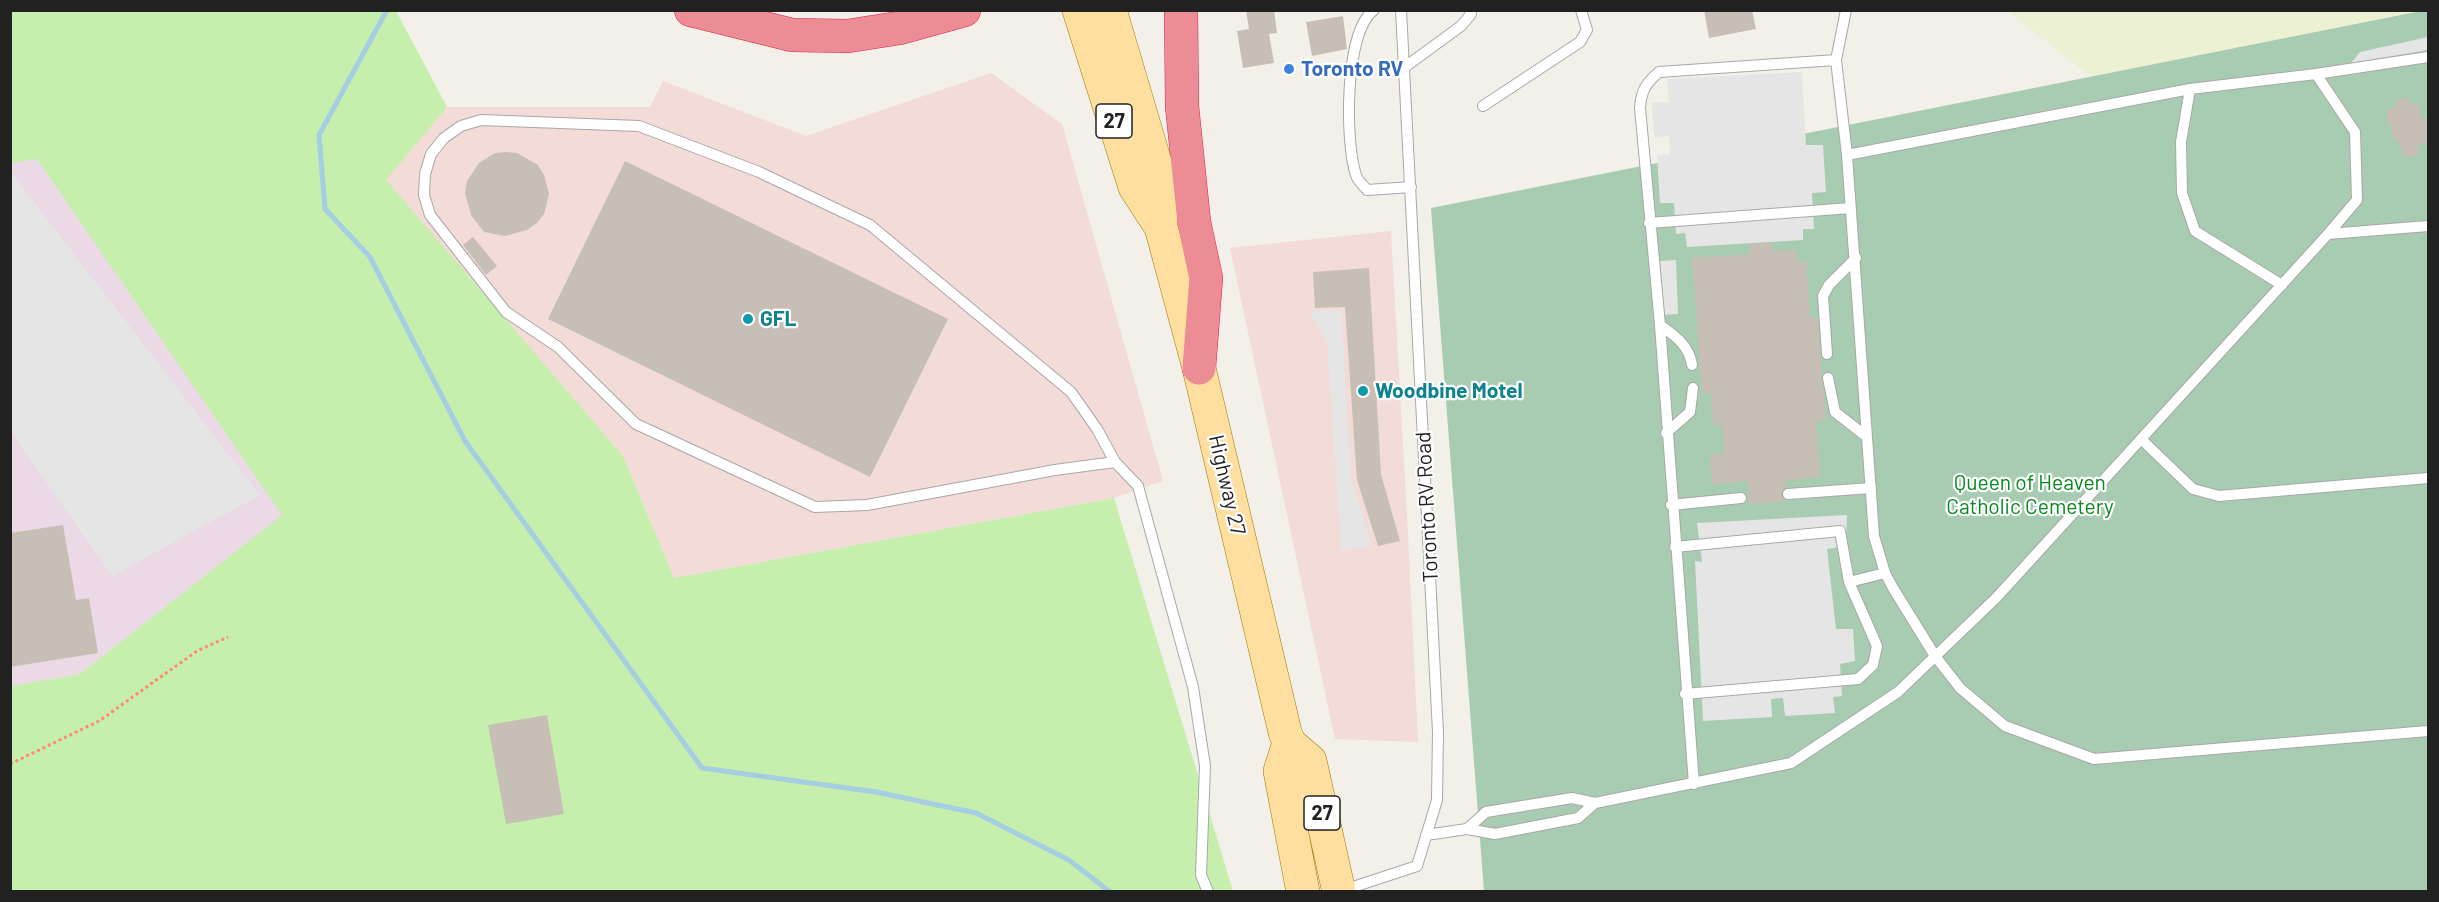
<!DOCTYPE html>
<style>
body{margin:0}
#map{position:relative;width:2439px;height:902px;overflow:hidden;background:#f2f0e8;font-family:Barlow,sans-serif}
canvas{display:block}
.frame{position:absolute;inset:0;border:12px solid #212121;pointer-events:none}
</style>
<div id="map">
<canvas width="2439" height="902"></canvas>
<div class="frame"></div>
</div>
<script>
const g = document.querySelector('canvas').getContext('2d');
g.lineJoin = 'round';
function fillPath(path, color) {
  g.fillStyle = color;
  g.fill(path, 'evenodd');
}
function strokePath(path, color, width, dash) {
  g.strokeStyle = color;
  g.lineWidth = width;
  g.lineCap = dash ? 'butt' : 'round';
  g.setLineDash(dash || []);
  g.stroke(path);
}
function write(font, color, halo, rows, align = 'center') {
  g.font = font + ' Barlow,sans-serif';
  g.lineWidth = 4.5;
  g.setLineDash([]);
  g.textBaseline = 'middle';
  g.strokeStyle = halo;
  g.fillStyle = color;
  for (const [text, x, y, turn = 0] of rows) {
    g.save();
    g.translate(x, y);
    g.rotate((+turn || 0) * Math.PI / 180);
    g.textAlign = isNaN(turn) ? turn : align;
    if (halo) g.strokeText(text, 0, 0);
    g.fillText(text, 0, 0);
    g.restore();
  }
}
const commercial = new Path2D(`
 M991,73L1062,124L1163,481L1114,498L674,578L623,456L385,180L447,107H650L663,81L806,136Z
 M1391,231L1408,535L1418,742L1335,739L1230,248Z`);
const industrial = new Path2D(`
 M37,158L283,515L80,674L11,686V163Z`);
const farmland = new Path2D(`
 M2007,11H2421L2093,78Z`);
const grass = new Path2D(`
 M11,11H396L447,107L386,180L623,456L674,578L1114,498L1233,891H11V686L80,674L282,515L37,159L11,163Z`);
const cemetery = new Path2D(`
 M2421,11H2428V891H1484L1431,208Z`);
const parking = new Path2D(`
 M2428,37V50L2351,63L2360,52Z
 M1802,72L1806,145H1823L1826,192L1812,193L1814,229H1803V240L1687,247L1685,233L1676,234L1674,203H1660L1657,155L1670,154L1669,136L1654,137L1652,103L1669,102L1667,79Z
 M10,171L260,495L112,576L11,432Z
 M1676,260L1678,314L1663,315L1660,261Z
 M1341,310L1351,478L1372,547L1341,550L1327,340L1309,311Z
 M1847,515L1846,546L1827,549L1836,629H1853L1855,661L1840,664L1842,696L1833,697L1835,713L1785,716L1783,698L1771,699L1772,717L1703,721L1695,561L1702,562L1697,523Z`);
const stream = new Path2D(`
 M387,10L319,135L325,209L370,257L465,441L702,768L876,792L976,813L1069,860L1110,892`);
const building = new Path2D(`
 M1246,10H1274L1277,33L1269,34L1274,63L1243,68L1237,31L1249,29Z
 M1704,10H1752L1756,29L1709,38Z
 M1343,16L1347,49L1312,56L1306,22Z
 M2409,98L2410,105L2419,104L2421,119L2428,118V143L2418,145L2419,154L2404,157L2399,141H2394L2391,126L2386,117L2387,109L2396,107L2395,100Z
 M506,152L517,153L538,165L544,175L549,194L544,214L537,223L527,230L505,236L484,232L471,215L465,193L467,181L479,163L495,153Z
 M625,161L948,319L870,477L548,319Z
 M473,237L497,266L486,275L463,245Z
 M1773,243L1774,251L1796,250L1797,261L1806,260L1810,318H1817L1826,420L1816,421L1820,477L1785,480L1786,487L1781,495L1787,501L1749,504L1748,481L1712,484L1710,455L1724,454L1722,425L1713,426L1711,392L1702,393L1692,258L1750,254L1749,244Z
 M1369,268L1381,474L1400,541L1378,546L1357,480L1345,307L1315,308L1313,272Z
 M63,525L76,600L89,598L98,653L10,667V533Z
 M547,715L564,814L506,824L488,725Z`);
const path = new Path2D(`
 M10,764L99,721L197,651L228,637`);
const service = new Path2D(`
 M1374,10C1344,31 1345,143 1356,175C1357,180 1363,185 1367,190L1411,187
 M1846,10L1836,60L1847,155L2190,89L2316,74L2355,132L2357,200L2328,234
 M1405,67L1461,26L1471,14L1470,10
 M2316,74L2428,57
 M2190,89L2181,142L2182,193L2195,231L2282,285
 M1483,106L1580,42L1587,30L1581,10
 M1847,155L1874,536L1885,573L1893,588L1935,656L1960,688L2005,726L2094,759L2428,731
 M1649,223L1851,208
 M1660,325C1675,336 1689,345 1692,365
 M1827,354L1823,296L1829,285L1856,258
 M1828,378L1835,412L1867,437
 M1666,433L1690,412L1693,388
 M2141,439L2193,489L2219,496L2428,478
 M1115,462L1055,470L867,505L815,507L636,424L558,347L506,312L430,215L424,195L425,174L431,154L444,138L461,126L481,120L639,126L759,172L870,225L1071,392L1097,429L1115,462L1138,486L1193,687L1205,766L1201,875L1208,892
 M1788,494L1871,488
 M1671,505L1741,498
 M1675,547L1840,531L1849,582
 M1685,694L1858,679L1873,665L1877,646L1849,582L1885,573
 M1694,784L1660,325L1640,108C1641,91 1646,83 1659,72L1836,60
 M1467,829L1486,812L1572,798L1595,803L1791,763L1898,692L1996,598L2328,234L2428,226
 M1426,835L1467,829L1495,834L1578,818L1595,803
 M1341,891L1417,866L1437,800L1438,732L1401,10`);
const primary = new Path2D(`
 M1079,10L1135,187L1161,227
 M1110,10L1160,179L1161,227L1199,368L1285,732L1289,743L1310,761L1339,892
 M1289,743L1280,771L1303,892`);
const motorway = new Path2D(`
 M691,10L792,35L848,36L899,28L964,10
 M1181,10L1182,106L1194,222L1206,278L1199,368`);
const markers = [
 [1289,69,6,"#3f7fe0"],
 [748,319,6,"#0f9aa8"],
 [1363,391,6,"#0f9aa8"]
];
const shields = [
 [1114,121,36],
 [1322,813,36]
];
const shieldNames = [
 ["27",1114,121],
 ["27",1322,813]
];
const shopNames = [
 ["Toronto RV",1301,69]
];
const cultureNames = [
 ["GFL",760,319],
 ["Woodbine Motel",1375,391]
];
const parkNames = [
 ["Queen of Heaven",2030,483],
 ["Catholic Cemetery",2030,507]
];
const streetNames = [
 ["Highway 27",1227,485,77],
 ["Toronto RV Road",1427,507,-93]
];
fillPath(commercial, '#f3dbd7');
fillPath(industrial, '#ebd9e6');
fillPath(farmland, '#ecf1d3');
fillPath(grass, '#c6eeac');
fillPath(cemetery, '#a8ccb1');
fillPath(parking, '#e5e5e5');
strokePath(stream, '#a6cee2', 5);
fillPath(building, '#c7bfb6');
strokePath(service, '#a8a8a8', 12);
strokePath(primary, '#9f7a00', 34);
strokePath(motorway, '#e52050', 34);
strokePath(path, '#ff8a6c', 3, [3, 3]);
strokePath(service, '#fff', 10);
strokePath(primary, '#ffdfa0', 33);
strokePath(motorway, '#ec8c95', 33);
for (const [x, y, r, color] of markers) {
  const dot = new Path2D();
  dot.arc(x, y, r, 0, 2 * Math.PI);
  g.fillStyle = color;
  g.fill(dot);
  strokePath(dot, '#fff', 2);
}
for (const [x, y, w] of shields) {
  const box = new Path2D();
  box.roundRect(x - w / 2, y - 17, w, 34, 4.5);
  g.fillStyle = '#fff';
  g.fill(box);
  strokePath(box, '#212121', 1.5);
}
write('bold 20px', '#212121', null, shieldNames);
write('bold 21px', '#366cbe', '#fff', shopNames, 'left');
write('bold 21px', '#0d838f', '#fff', cultureNames, 'left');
write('21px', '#06891e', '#fff', parkNames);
write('21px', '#212121', '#fff', streetNames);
</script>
